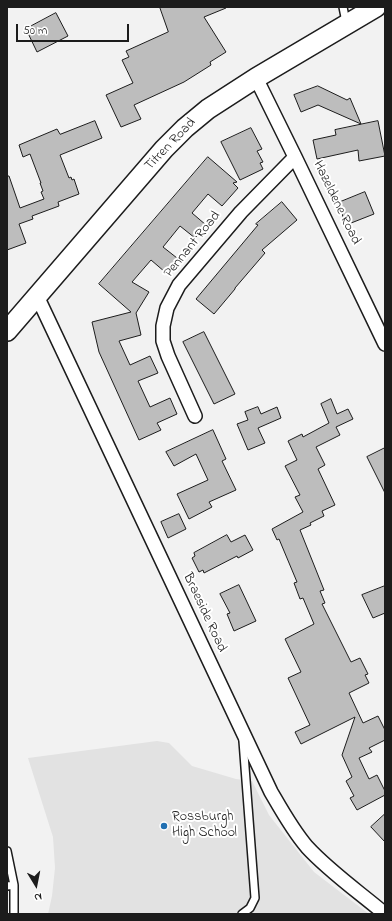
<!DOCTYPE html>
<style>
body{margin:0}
#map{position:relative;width:392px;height:921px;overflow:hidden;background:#f2f2f2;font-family:"Indie Flower",sans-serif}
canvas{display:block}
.frame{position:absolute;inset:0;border:8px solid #1c1c1c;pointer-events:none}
.north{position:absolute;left:16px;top:865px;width:40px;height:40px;-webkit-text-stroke:3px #fff;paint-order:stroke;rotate:170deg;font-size:11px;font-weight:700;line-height:16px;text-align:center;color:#1c1c1c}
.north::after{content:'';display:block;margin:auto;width:14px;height:18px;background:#1c1c1c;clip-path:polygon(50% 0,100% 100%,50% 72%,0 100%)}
.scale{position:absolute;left:16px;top:24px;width:113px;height:18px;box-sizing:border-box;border:2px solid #1c1c1c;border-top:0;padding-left:5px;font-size:12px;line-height:14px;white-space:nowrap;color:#1c1c1c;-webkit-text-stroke:3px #fff;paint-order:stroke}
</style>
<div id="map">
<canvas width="392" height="921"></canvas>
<div class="frame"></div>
<div class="north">N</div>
<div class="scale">50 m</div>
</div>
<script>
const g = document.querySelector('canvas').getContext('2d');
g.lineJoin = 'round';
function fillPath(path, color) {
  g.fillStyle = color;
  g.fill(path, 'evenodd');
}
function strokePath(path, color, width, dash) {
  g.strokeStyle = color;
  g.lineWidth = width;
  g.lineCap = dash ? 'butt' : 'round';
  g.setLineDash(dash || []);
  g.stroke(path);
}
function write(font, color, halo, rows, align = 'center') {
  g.font = font + ' "Indie Flower",sans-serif';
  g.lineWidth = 4;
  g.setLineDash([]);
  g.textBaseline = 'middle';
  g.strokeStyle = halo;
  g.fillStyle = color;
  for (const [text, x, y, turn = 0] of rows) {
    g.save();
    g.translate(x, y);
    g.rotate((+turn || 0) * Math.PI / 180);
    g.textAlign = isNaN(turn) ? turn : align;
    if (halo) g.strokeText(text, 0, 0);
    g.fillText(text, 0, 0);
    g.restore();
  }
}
const built = new Path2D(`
 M157,741L169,743L192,766L236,779L252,781L269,815L314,872L369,914H48L52,896L55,868L53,837L28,758Z`);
const building = new Path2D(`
 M160,7H226V8L204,17L226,52L210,62L211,65L184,82L134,105L141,119L121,127L106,95L133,83L122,60L129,57L126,51L168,32Z
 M56,13L68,36L37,52L26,29Z
 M318,86L347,100L350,98L361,124L318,105L301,112L294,95Z
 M95,121L102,138L60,155L69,178L71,177L72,180L74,179L79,194L58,202L59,206L32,216L33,219L19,224L26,243L7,250V176H9L20,208L44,199L41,192L43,191L40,183H41L30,154L23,157L19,145L57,129L60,134Z
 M378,121L385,156L359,161L358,150L317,159L313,140L336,135L335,130Z
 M251,128L262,149L257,151L263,162L260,163L263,169L240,180L221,142Z
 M208,157L237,182L233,183L238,188L222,206L208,194L192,213L206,225L195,238L180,226L163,247L177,258L165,272L151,260L132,282L149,292L136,313L141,335L119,341L130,365L150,356L158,373L138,381L150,407L170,398L177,414L157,423L161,430L139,440L99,352L92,322L131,312L99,284Z
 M365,192L374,214L346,225L338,203Z
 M282,202L297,220L262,250L265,253L235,288V289L214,314L196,299L258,225L256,224Z
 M204,332L235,394L214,404L183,342Z
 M331,399L337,414L348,409L353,419L336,427L340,435L316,447L325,465L318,469L335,505L322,511L324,516L310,523L311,525L300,530L324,590L320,591L325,603L322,604L351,662L360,658L368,674L365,675L369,683L349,693L363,723L378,716L385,730V740L369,748L372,752L359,758L369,779L377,775L385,791V795L357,810L350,798L354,796L346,781L352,777L342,755L355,717L301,744L295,732L310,725L288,678L301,672L285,639L314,624L303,598L300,599L294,583L297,582L279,539L277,540L272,529L303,512L295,497L300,495L285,466L297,460L288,441L302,434L303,437L329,423L321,404Z
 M258,407L261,414L277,407L281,418L258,428L265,443L248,450L237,424L248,420L245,412Z
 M213,430L226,459L222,461L236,490L209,502L212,507L189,519L177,494L208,480L196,454L174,466L166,452Z
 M385,448V493L367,457Z
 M179,514L186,529L168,538L161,522Z
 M227,535L231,542L245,535L253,550L238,558L237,556L204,573L203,570L199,572L192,558L195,556L194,553Z
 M239,585L256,621L234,631L227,614L230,613L220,594Z
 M385,586V613L373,618L362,595Z
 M385,814V842L371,827Z`);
const lane = new Path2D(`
 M343,7L346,22
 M7,851L14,885L7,886
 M14,914V885
 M242,914L250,908L255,898L243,741`);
const street = new Path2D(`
 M256,78L295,157L385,344
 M37,296L271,792C282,811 293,831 307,847C330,872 359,892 385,914
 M195,416L168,356L163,341V326L167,308L179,285L241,212L295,157`);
const secondary = new Path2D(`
 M7,331L164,149L185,128L208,109L256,78L376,7`);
const markers = [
 [164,826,4,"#1f6fb2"]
];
const streetNames = [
 ["Titren Road",171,145,-46],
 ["Hazeldene Road",336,203,64],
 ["Pennant Road",193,245,-51],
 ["Braeside Road",204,613,65]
];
const poiNames = [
 ["Rossburgh",172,818],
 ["High School",172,834]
];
fillPath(built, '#e2e2e2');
fillPath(building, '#bdbdbd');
strokePath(building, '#1c1c1c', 1);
strokePath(lane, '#1c1c1c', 10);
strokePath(street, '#1c1c1c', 16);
strokePath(secondary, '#1c1c1c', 22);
strokePath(lane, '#fff', 7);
strokePath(street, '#fff', 13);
strokePath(secondary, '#fff', 19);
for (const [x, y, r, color] of markers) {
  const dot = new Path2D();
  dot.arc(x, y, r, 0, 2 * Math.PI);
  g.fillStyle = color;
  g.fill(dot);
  strokePath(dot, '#fff', 1.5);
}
write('14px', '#1c1c1c', '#fff', streetNames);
write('14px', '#1c1c1c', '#fff', poiNames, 'left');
</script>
